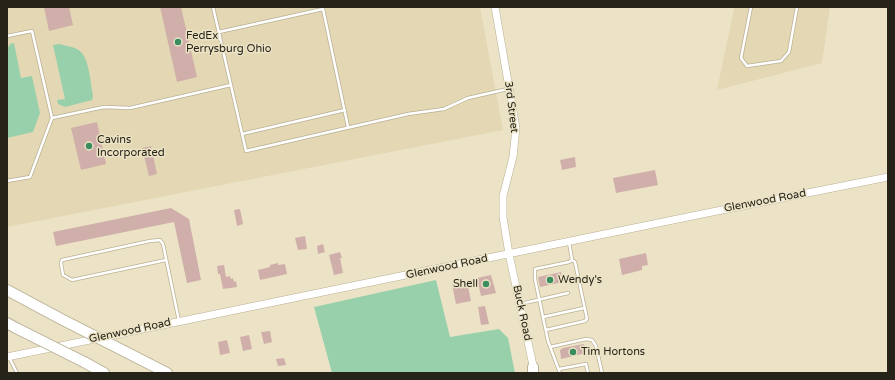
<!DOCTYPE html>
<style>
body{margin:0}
#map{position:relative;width:895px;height:380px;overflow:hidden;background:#ece3c6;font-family:"Varela Round",sans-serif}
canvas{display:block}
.frame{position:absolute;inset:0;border:8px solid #262318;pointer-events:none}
</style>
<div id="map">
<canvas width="895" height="380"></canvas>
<div class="frame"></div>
</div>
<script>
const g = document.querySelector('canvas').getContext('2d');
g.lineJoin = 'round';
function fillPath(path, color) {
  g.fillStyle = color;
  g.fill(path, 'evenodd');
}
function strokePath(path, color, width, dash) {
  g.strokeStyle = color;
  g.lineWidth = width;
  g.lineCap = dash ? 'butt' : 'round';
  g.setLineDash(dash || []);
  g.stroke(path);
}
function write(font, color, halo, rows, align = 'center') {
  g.font = font + ' "Varela Round",sans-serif';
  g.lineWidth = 3;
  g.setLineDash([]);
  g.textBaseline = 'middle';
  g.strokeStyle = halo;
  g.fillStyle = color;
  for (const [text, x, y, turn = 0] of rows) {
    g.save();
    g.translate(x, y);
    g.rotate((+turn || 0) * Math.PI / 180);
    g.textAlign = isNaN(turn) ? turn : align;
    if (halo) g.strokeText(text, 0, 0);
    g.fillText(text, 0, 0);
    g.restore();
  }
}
const built = new Path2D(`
 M7,7H480L503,130L7,227Z
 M733,7H830L822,63L717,90L734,9Z`);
const green = new Path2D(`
 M14,43L21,78L32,76L40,113L33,132L7,138V49L10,44Z
 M59,44C67,46 77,47 82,53C89,61 91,85 93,96L92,100L65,107L58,104L57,100L65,99L53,45Z
 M436,280L450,337L499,329L508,338L515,373H332L314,307Z`);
const building = new Path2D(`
 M44,7H69L73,25L49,31Z
 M160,7H181L197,77L177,82Z
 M97,122L106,164L81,170L71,128Z
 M151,146L157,174L149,176L142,148Z
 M575,157L576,167L562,170L560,160Z
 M655,170L658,185L616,193L613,178Z
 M171,208L189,219L201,280L187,283L174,222L56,246L53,232Z
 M240,209L243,224L237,226L234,210Z
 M305,236L307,249L298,250L295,238Z
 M323,244L325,252L318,254L317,246Z
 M340,252L342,258H340L343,273L334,275L329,255Z
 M646,253L648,265L642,266V270L622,275L619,259Z
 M278,263V265L285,264L287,274L260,280L258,270L270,267V265Z
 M224,265L226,277L230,276L231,279L233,278L234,282L236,281L237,287L223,289L220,274H218L217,266Z
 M561,272L563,282L540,287L538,277Z
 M491,275L496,293L481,296L477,278Z
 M467,281L471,301L456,304L452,284Z
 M485,306L489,324L481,325L478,307Z
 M270,331L272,342L264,344L261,332Z
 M249,335L252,349L243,351L240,337Z
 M227,340L230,353L220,355L218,342Z
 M584,344L586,353L561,359L560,350L563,348Z
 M284,358L286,365L278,366L276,359Z`);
const service = new Path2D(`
 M213,7L246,151L408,114L444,109L468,98L508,89
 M751,7L741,58L747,66L781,61L789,52L797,7
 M219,32L323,9L348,127
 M7,36L32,31L52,118L104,107L130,108L231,85
 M242,134L345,110
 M7,181L30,177L52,118
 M166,260L72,280L63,275L61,263L62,260L150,241L160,240L163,244L179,321
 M520,304L568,293
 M543,317L584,308
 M546,330L585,321L587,319L575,262L572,260L569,242
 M550,347L586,339L592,340L596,346L602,373
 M9,357L17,373
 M559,369L586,364L588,373
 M560,373L548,341L535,279V269L569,262L572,260`);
const tertiary = new Path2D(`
 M495,7L516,128L513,157L503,196V217L509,254L534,370
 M7,357L702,214L888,177`);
const motorway = new Path2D(`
 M7,290L61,319
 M7,323L16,328
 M124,351L167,373
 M84,362L104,373
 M533,373V367`);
const motorwayBridge = new Path2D(`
 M61,319L124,351
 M16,328L84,362`);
const markers = [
 [178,42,4,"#3a8d5f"],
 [89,146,4,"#3a8d5f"],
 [550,280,4,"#3a8d5f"],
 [486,284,4,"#3a8d5f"],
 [573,352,4,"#3a8d5f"]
];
const poiNames = [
 ["FedEx",186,36],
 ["Perrysburg Ohio",186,49],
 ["Cavins",97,140],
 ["Incorporated",97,153],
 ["Wendy's",558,280],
 ["Shell",478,284,"right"],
 ["Tim Hortons",581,352]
];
const streetNames = [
 ["3rd Street",511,107,83],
 ["Glenwood Road",765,201,-11],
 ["Glenwood Road",447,267,-12],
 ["Buck Road",522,313,78],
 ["Glenwood Road",130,331,-12]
];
fillPath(built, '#e3d8b3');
fillPath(green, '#98d0ab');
fillPath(building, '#d0afaa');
strokePath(service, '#bab195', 4);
strokePath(tertiary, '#bab195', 8);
strokePath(motorway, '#bab195', 12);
strokePath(service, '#fff', 2.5);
strokePath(tertiary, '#fff', 7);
strokePath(motorway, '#fff', 10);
strokePath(motorwayBridge, '#bab195', 12, []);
strokePath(motorwayBridge, '#fff', 10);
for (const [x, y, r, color] of markers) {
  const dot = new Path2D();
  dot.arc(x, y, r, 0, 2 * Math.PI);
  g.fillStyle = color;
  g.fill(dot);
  strokePath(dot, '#ece3c6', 1.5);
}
write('11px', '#262318', '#ece3c6', poiNames, 'left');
write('11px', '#262318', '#ece3c6', streetNames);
</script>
